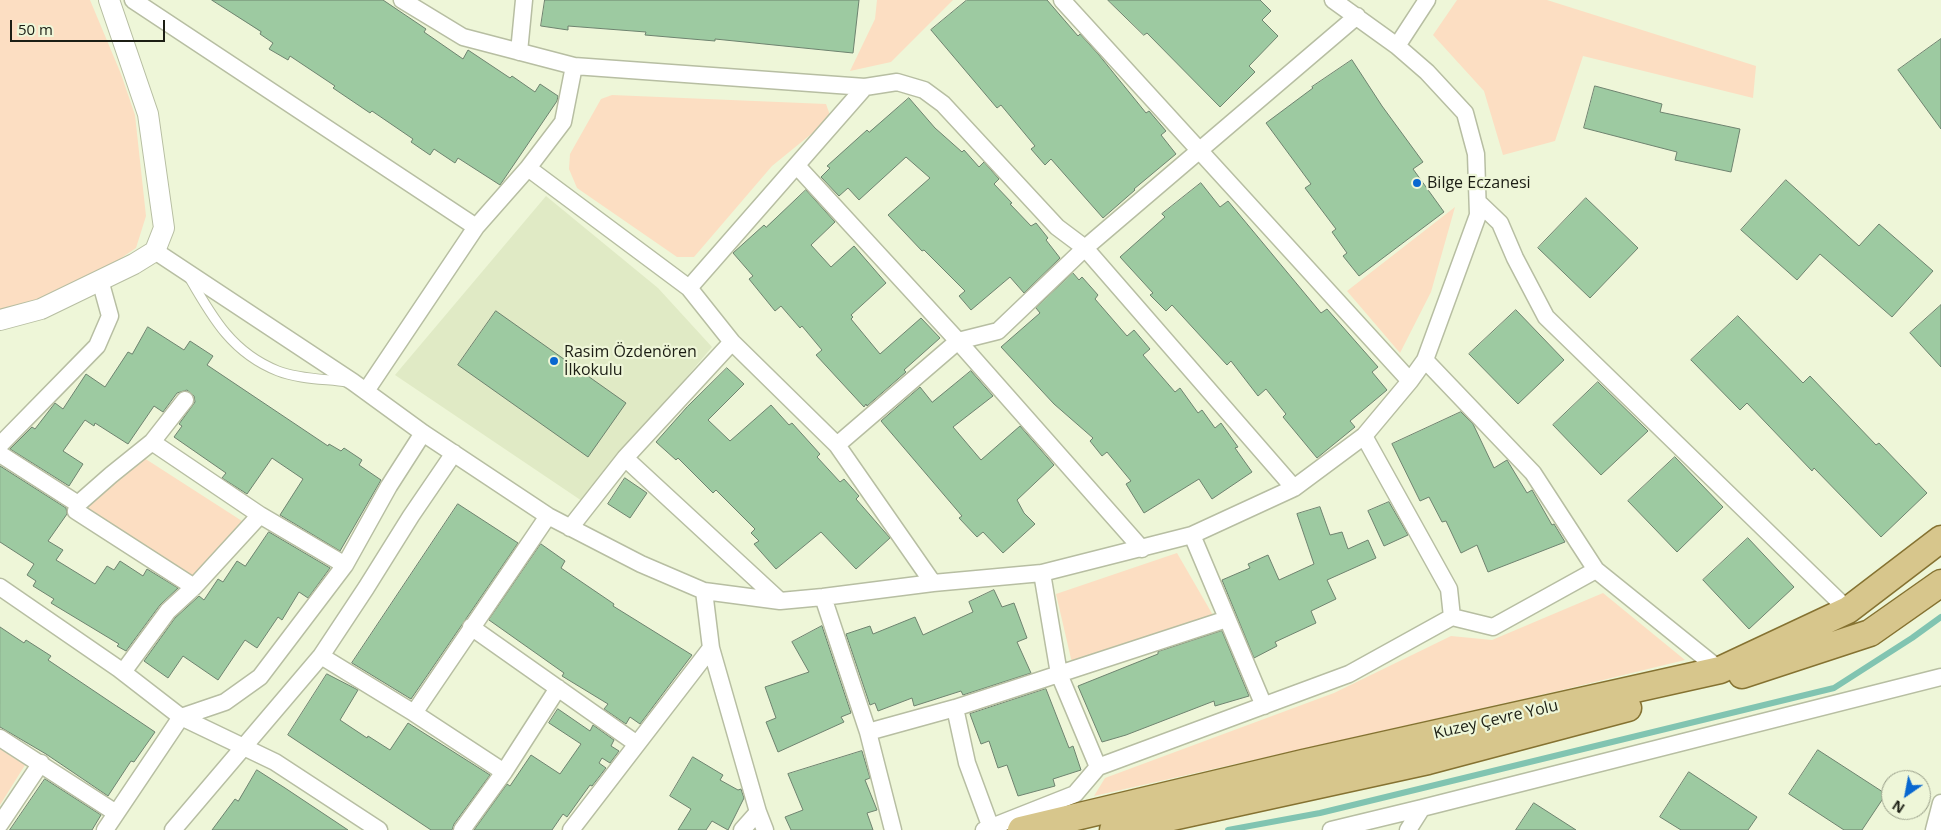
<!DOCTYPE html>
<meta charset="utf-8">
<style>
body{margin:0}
#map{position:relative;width:1941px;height:830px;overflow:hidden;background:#eef6d8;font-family:"Open Sans",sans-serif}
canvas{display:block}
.north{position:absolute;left:1881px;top:770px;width:50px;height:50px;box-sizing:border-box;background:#eef6d8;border:1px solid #9aa08a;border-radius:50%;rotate:213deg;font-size:14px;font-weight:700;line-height:20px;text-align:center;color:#1c1e14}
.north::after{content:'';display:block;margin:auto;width:18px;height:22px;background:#0867d0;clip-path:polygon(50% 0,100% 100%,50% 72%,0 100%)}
.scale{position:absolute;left:10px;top:20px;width:155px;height:22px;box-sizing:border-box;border:2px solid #1c1e14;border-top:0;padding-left:6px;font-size:15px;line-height:18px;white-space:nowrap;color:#1c1e14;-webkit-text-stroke:4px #eef6d8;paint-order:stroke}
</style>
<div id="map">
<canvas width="1941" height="830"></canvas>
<div class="north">N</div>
<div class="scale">50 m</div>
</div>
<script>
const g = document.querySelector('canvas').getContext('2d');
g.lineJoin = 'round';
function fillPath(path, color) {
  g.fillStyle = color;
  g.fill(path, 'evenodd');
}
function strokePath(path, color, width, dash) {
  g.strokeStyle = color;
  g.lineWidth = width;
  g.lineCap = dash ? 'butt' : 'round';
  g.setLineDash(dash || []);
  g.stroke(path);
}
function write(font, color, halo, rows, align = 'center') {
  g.font = font + ' "Open Sans",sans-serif';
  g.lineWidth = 4.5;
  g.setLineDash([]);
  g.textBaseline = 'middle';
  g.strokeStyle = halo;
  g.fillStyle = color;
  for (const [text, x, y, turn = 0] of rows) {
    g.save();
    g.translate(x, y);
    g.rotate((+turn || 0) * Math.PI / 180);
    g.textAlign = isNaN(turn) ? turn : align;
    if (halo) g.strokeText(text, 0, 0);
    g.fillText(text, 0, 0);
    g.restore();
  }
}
const built = new Path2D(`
 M546,196L658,288L712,347L582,501L395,375Z`);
const green = new Path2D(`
 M0,0H90L121,74L135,115L146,216L136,248L105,269L38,303L0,312Z
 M877,0H953L891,62L850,71L875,19Z
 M1457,0H1547L1756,66L1753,98L1583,56L1555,141L1503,155L1484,91L1433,35Z
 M612,95L826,104L831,118L772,166L694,257H677L577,188L569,169L570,154L601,99Z
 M1455,207L1431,292L1400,353L1347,291Z
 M141,456L242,521L191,577L86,509Z
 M1177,553L1214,617L1072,663L1056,594Z
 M1603,593L1685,660L1558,691L1094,796L1105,778L1334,693L1451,636L1492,640Z
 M0,749L25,765L0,805Z`);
const stream = new Path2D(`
 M1228,830L1320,813L1834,688L1912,638L1941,617`);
const building = new Path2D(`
 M212,0H383L426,29L424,32L463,59L468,50L510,78L512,76L535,92L540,84L558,96L557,101L500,185L458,158L455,163L434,149L430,155L411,142L413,139L372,111L370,113L333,88L335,86L290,56L288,60L269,49L273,43L260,34L261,32Z
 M545,0H859L853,53L715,39V41L645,35L646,32L568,26V30L541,26Z
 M967,0H1047L1078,36L1080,34L1099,55L1146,113L1149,111L1166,131L1161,135L1176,154L1134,189L1135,190L1103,218L1051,159L1045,165L1031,149L1035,146L1001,105L997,108L931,30Z
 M1108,0H1260L1271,11L1262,20L1278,36L1249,66L1255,72L1220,107L1147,33L1144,35Z
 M1941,39V129L1898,70Z
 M1352,60L1382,106L1423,162L1413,169L1444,212L1359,276L1343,256L1347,253L1332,232L1336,229L1305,188L1311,184L1266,123L1313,88L1312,87Z
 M1595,86L1662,104L1660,112L1740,129L1731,172L1675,160L1677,152L1584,128Z
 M909,98L935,128L962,152L964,150L979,167L984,162L999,179L994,184L1012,203L1010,204L1031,226L1036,223L1048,238L1046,240L1060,258L1024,293L1010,277L971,310L959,296L965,291L924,250L922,251L888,215L930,178L906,157L859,200L848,188L839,196L821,177L830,168L827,166L867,130L869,132Z
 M1786,180L1859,246L1879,224L1933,271L1892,317L1820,254L1797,280L1741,230Z
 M1201,183L1220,207L1228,201L1321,313L1327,309L1378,367L1372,372L1387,390L1350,421L1355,427L1317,458L1283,417L1286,414L1266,389L1258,396L1231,361L1227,365L1172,305L1166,311L1150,295L1153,293L1120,257L1165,217L1162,214Z
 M806,190L835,222L811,245L831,267L854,246L886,283L851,315L853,317L851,319L880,354L921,318L940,338L904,370L906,372L867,406L866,404L864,407L816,355L822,350L802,326L800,328L781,306L775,311L749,279L753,276L733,253L764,225L766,227Z
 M1586,198L1638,248L1590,298L1538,248Z
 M1073,273L1079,280L1082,277L1098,295L1095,299L1127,336L1134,330L1150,349L1143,355L1175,392L1180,388L1198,413L1202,410L1215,428L1221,423L1238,447L1235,448L1252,472L1212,499L1199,479L1144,513L1126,484L1131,481L1107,452L1102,456L1090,441L1093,438L1054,404L1001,347L1040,313L1036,308Z
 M1941,305V367L1910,333Z
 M1516,310L1564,360L1518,404L1469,354Z
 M496,311L626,403L588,457L458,365Z
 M1738,316L1803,383L1810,376L1876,445L1879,443L1927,493L1881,537L1814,468L1812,471L1747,403L1740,410L1691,360Z
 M148,327L184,350L190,341L213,356L207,365L328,446L329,444L341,451L344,448L362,460L359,465L381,480L340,551L280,515L303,479L272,458L247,494L222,478L226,473L174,437L182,426L179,424L195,402L194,396L187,390L177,393L163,412L154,406L128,444L95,423L94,426L85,420L63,451L83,464L69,486L10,449L32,427L35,429L55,403L63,409L86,374L105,387L128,352L132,354Z
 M727,368L744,384L708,420L730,441L771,405L789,425L792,423L820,454L817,457L840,482L844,479L859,496L856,499L890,538L856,569L821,532L776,569L754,544L759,541L751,533L755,529L716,490L713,493L678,458L676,460L656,442L687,407Z
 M971,371L993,396L953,427L981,460L1020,426L1054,465L1017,500L1024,513L1035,524L1003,553L983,532L977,537L959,518L962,516L881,421L920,387L932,402Z
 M1598,382L1648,431L1601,475L1553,425Z
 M1461,412L1473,424L1494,468L1507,460L1527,493L1532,490L1552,525L1554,524L1565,542L1488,572L1477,545L1461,553L1446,521L1442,522L1429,497L1420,501L1392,444Z
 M1675,457L1723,507L1677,552L1628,501Z
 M0,466L66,508L67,514L48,541L63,550L56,560L95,584L107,566L114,570L120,561L143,576L147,569L178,588L160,605L126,651L117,646L119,644L51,603L54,599L33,586L36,581L27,575L34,564L0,542Z
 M625,478L647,493L630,518L608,504Z
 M1389,502L1408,535L1384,546L1368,511Z
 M458,504L518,543L411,699L352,663Z
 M1320,507L1330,535L1342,532L1348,549L1368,540L1376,558L1327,580L1336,599L1311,611L1316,623L1275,642L1277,646L1254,658L1222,580L1250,568L1248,564L1268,555L1279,580L1314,564L1297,514Z
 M269,532L330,568L308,598L299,592L282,620L278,617L257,648L245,640L218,680L183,656L168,678L144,661L175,618L199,596L204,600L218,579L223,582L237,561L245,566Z
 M1748,538L1794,587L1749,629L1703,580Z
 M541,544L565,561L561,568L614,604L613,606L692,655L640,724L630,717L626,724L604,709L608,704L562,676L564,673L489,620Z
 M994,590L1002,607L1014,603L1027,638L1017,642L1031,673L963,695L961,691L914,706L912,698L878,711L875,703L870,705L846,634L870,626L873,634L915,617L923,635L973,612L969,602Z
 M822,626L851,713L841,717L844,722L778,752L766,722L776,718L765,687L809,672L792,642Z
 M0,627L24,643L26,640L51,656L48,660L155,732L134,762L131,761L108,796L46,754L0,727Z
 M1222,631L1249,696L1215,706L1214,701L1126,735L1102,742L1078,686L1158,654V652Z
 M327,674L358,690L340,720L367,738L368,736L390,750L408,723L490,775L454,824L452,830H431L288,735Z
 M1046,689L1069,748L1073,746L1081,770L1053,779L1055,786L1018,796L1007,765L998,768L989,741L981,744L970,714Z
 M558,709L590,731L593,725L614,740L611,746L619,751L610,763L602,758L599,763L606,768L592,786L590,785L567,817L563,814L552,830H474L507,784L510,786L531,755L560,774L581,744L549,723Z
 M1818,750L1886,794L1862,830H1844L1789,794Z
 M862,751L870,778L865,780L877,810L867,813L873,830H791L785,817L803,810L788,774Z
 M693,757L723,775L720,780L738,790L741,789L744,798L728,830L712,821L706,830H678L691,809L670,796Z
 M257,770L285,788L348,830H212L235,799L238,801Z
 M1689,772L1757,817L1748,830H1681L1660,817Z
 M45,779L101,815L92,830H10Z
 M1534,803L1576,830H1516Z`);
const service = new Path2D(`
 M189,277C212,317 232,353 278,371C298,379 326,379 347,382`);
const minor = new Path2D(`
 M133,0L476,227L528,168L689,288L732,342L837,445L933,583
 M402,0L463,37L574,66L865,87L897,82L924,90L943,104L1057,227L1085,248L1294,488
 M1062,0L1410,381
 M1397,46L1427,0
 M519,52L524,0
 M798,167L958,341L1142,549
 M528,168L563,122L574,66
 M1478,202L1500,223L1515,258L1546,317L1848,610
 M155,251L353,382L423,433L548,516L641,564L704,591L780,601L823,597L933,583L1042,573L1192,535L1294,488L1364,436L1410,381L1425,360L1478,215L1476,154L1465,113L1427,72L1397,46L1333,0
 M689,288L865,87
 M1425,360L1533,473L1596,570L1720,670
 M366,391L476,227
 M1364,436L1449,589L1452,617
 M152,442L260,515L345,565
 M0,445L97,346L110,316L100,280
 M837,445L958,341L998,331L1085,248L1357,16
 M0,454L78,504L76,511L194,587
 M625,458L732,342
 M78,504L111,475L152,442L185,400
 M570,528L625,458L780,601
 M1192,535L1264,706
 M1042,573L1059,674L1098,767
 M0,587L119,669L181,717L275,762L379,830
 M704,591L711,648L758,812L742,830
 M823,597L868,732L893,830
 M471,627L637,744
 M321,656L414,713L504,772
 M123,672L168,611L194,587L260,515
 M955,708L967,763L991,828
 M414,713L548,516
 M868,732L955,708L1227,619
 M0,738L116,813
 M758,812L765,830
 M0,824L41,763
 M105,830L181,717L225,702L260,677L345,565L389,486L423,433
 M173,830L321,656L366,588L411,516L454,453
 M462,830L504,772L558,688
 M571,830L711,648
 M984,830L1075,794L1098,767L1349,674L1452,617L1493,627L1596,570
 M1331,830L1422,808
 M1408,830L1422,808L1941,677
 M1934,830L1941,803`);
const tertiary = new Path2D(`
 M0,320L41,309L134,264L155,251L164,228L148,114L109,0`);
const primary = new Path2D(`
 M1742,675L1870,633L1941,583
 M1021,830L1303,763L1720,670L1848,610L1941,539
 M1113,830L1428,761L1628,708`);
const markers = [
 [1417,183,5,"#0867d0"],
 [554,361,5,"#0867d0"]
];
const poiNames = [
 ["Bilge Eczanesi",1427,183],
 ["Rasim Özdenören",564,352],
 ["İlkokulu",564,370]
];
const streetNames = [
 ["Kuzey Çevre Yolu",1496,720,-13]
];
fillPath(built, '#e0eac5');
fillPath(green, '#fcdec2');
strokePath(stream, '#81c4b1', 6);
fillPath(building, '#9dcaa1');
strokePath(building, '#6e836f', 1);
strokePath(service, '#b7bea2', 11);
strokePath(minor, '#b7bea2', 19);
strokePath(tertiary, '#b7bea2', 22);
strokePath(primary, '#857231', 29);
strokePath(service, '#fff', 9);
strokePath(minor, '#fff', 16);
strokePath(tertiary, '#fff', 20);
strokePath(primary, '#d7c68c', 26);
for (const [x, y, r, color] of markers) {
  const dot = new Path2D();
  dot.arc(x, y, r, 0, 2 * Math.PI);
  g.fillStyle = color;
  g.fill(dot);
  strokePath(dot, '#eef6d8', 2);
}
write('16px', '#1c1e14', '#eef6d8', poiNames, 'left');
write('16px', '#1c1e14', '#eef6d8', streetNames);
</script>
